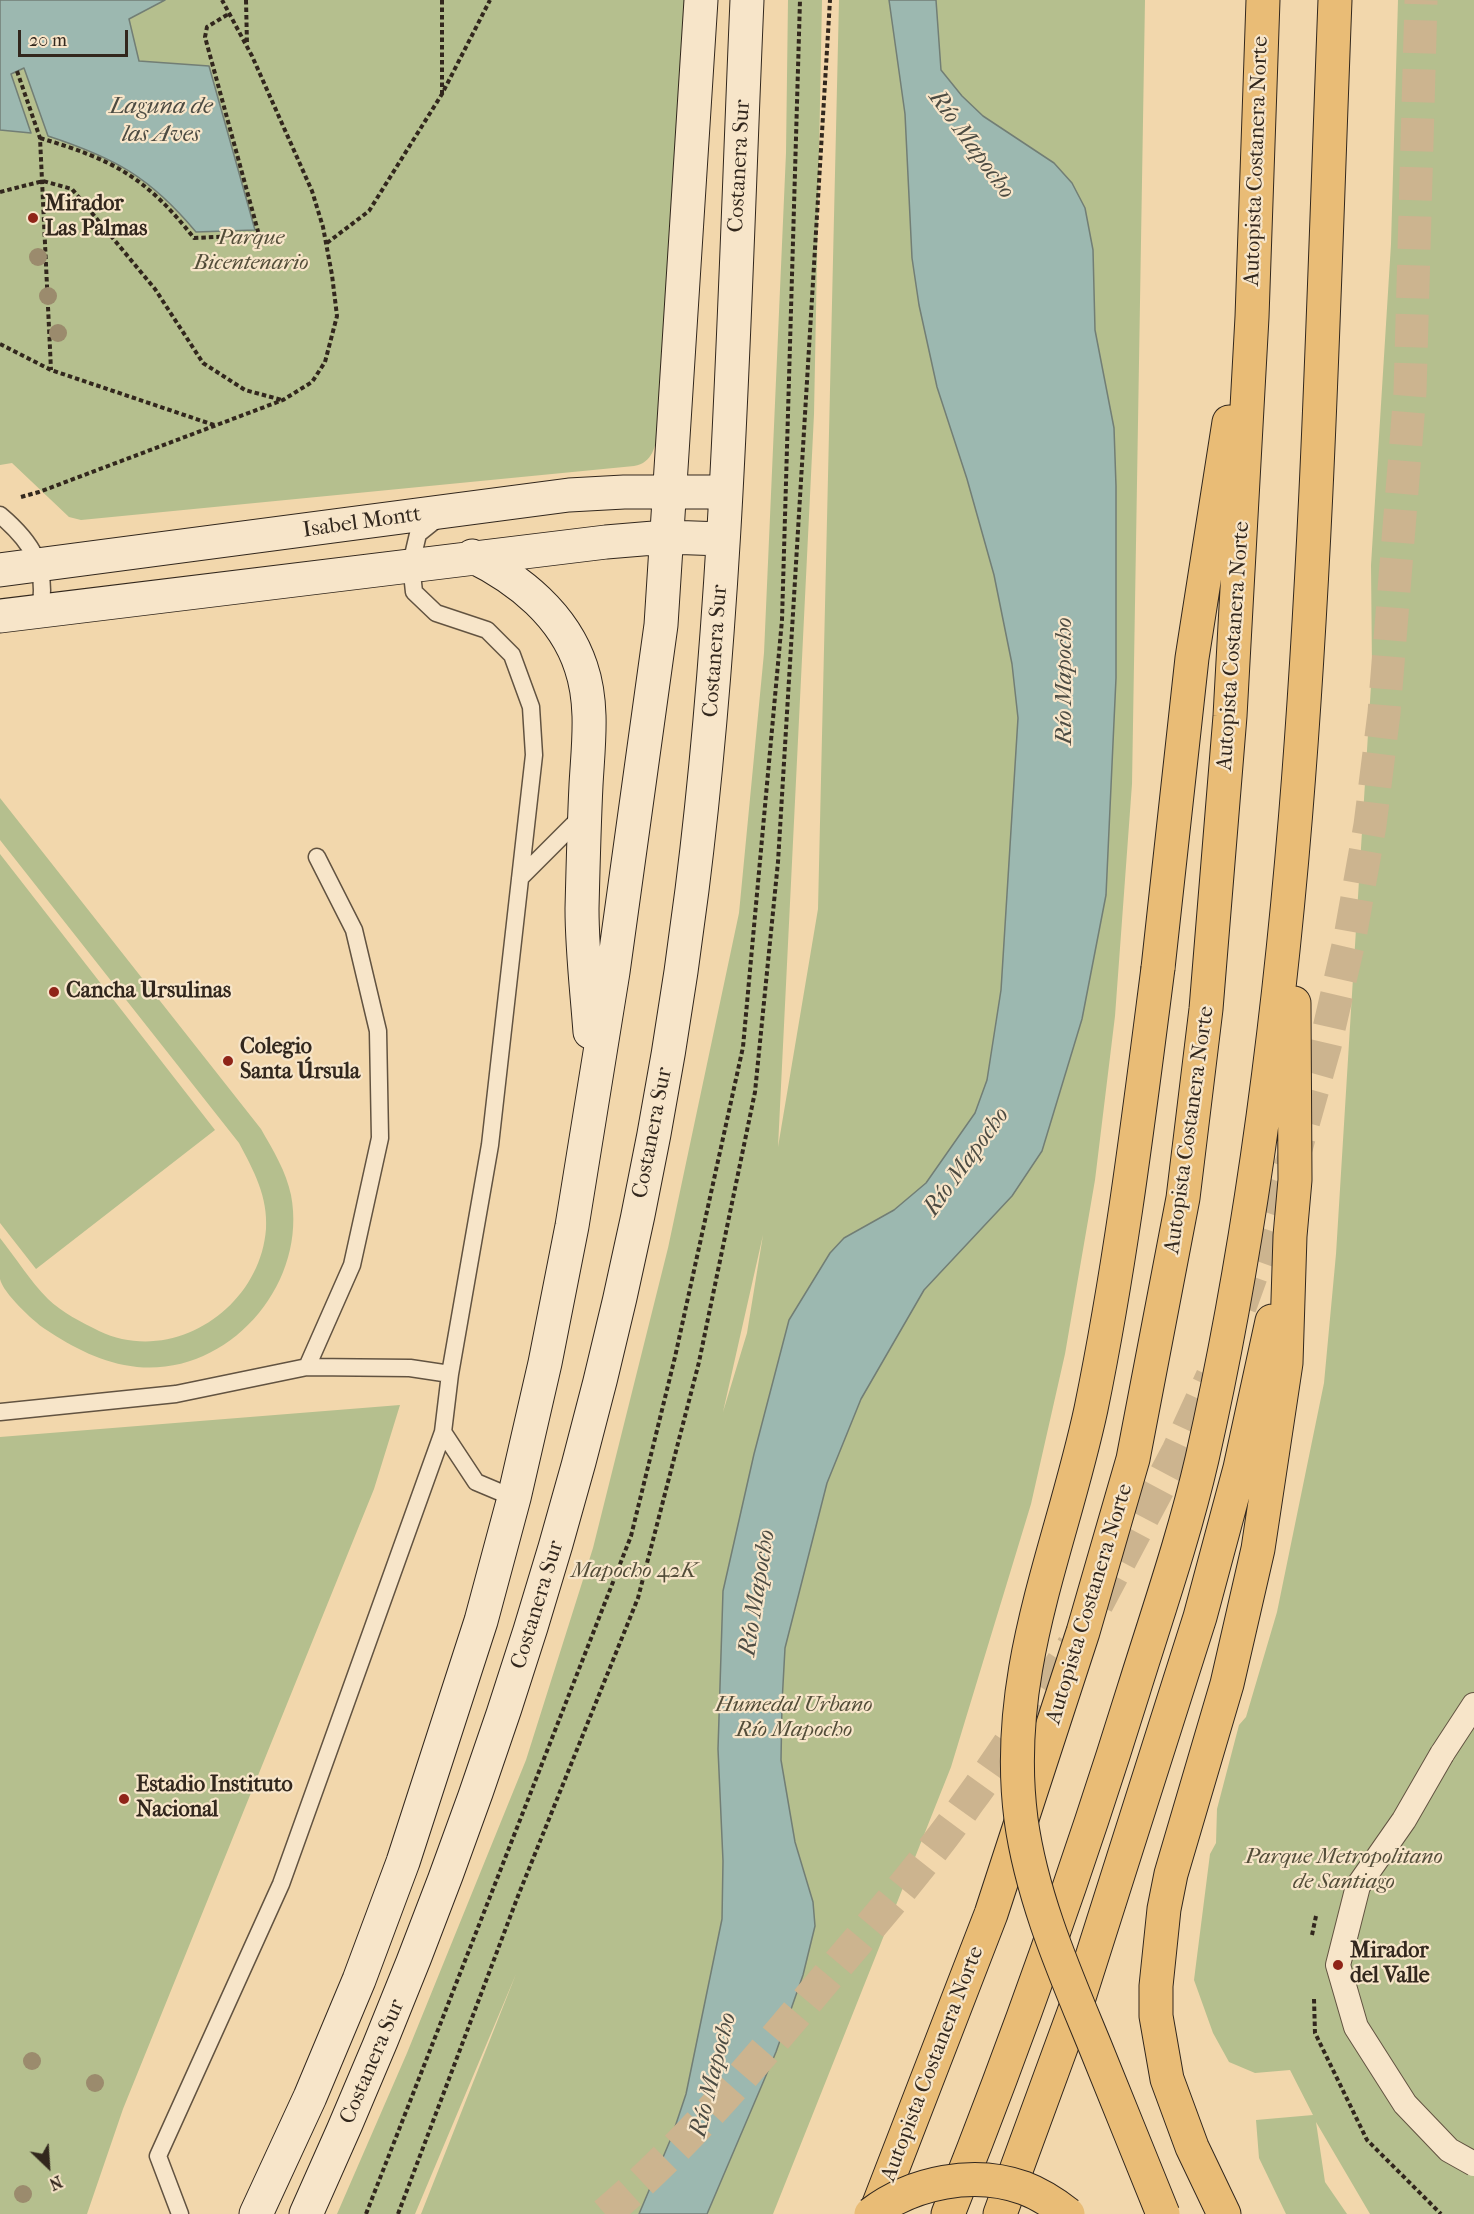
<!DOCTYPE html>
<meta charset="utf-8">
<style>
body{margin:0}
#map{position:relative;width:1474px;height:2214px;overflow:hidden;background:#f2d7ac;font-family:"IM FELL French Canon",serif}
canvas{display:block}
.north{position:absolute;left:18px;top:2136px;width:60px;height:60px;-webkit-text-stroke:4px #f7e5c9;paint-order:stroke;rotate:155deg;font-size:16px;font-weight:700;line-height:24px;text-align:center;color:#32271d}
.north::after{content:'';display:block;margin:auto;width:21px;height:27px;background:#32271d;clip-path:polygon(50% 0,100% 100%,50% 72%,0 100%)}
.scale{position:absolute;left:18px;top:30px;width:110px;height:27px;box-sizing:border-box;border:3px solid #32271d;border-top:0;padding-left:8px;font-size:18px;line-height:21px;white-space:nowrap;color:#32271d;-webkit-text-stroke:4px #f7e5c9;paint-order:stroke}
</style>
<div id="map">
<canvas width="1474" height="2214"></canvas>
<div class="north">N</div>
<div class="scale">20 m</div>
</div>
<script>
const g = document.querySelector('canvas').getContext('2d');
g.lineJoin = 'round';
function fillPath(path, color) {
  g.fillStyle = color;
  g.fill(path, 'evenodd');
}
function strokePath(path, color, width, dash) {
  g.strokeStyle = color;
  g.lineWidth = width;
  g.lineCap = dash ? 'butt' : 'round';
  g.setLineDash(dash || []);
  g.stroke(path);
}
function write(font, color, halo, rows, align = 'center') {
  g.font = font + ' "IM FELL French Canon",serif';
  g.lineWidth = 4.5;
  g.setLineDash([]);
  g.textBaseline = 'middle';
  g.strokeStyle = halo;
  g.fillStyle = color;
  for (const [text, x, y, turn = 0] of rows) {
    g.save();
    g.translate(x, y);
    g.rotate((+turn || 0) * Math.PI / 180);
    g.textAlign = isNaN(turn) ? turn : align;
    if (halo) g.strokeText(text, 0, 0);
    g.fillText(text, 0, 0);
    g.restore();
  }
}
const green = new Path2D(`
 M0,0H686L659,430C655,446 653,463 634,466L81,520L69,517L12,463L0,465Z
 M788,0H822L814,414L778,1147L818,909L839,0H1145L1132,784L1115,1016L1095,1180L1065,1354L1031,1504L951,1767L773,2214H421L516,1974L415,2214H337L407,2053L526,1760L593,1548L668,1248L739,913L764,653L786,153ZM763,1235L747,1333L723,1412Z
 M1398,0H1474V2214H1370L1316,2122L1325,2182L1347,2214H1286L1259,2158L1256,2120L1313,2115L1290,2070L1255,2073L1229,2062L1213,2033L1194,1980L1210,1854L1216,1843L1217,1809L1239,1725L1246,1717L1277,1612L1324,1383L1336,1254L1372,669L1371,565L1391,244Z
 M0,798L261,1129C273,1150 286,1171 291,1195C308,1284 229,1376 137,1367C102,1363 74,1348 45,1329C33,1321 3,1293 0,1279C0,1266 0,1251 0,1238C16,1258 30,1281 48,1299C61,1312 83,1323 99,1331C173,1366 260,1308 266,1229C268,1197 254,1171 239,1143L0,840Z
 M0,854L215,1130L36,1269L0,1223Z
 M400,1405L374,1489L123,2109L87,2214H0V1437Z`);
const water = new Path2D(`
 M0,0H165L129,19L139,61L209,66L255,230L196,232C150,177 115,158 48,136L24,68L11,74L31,133L0,130Z
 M889,0H936L941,70L962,96L983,116L1054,163L1072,183L1085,208L1093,250L1095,330L1114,428L1116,486V678L1106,895L1082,1019L1042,1151L1012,1196L924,1290L861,1399L827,1483L785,1648L782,1703L781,1760L795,1842L813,1902L815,1926L803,1975L776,2052L707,2214H639L672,2136L686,2094L722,1919L723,1861L718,1749L723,1591L754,1454L789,1320L830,1253L844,1238L894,1210L926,1183L975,1113L987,1080L1001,990L1018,718L1012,664L994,575L967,479L937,387L919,305L912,258L905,114Z`);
const motorwayTunnel = new Path2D(`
 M1240,1307L1294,1156L1325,1046L1350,937L1370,825L1384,713L1410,392L1421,0
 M1097,1604L1178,1451L1212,1377
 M605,2214C682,2149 747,2072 811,1996C865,1932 921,1869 969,1801C1006,1751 1039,1698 1073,1646`);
const path = new Path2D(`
 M246,0L247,44
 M442,0V94
 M17,71L40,138L51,370
 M40,138C113,160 145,176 194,238L259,235L205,37L207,27L230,13
 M0,192L43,181L72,189L155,289L203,363L245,390L282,400
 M327,243L369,211L442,94L490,0
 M0,344L51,370L214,425
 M21,497L39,492L283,400L312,382L325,362L337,316L332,275L323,227L312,191L252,56L222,0
 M1312,1935L1316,1916
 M1314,1999L1315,2033L1367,2140L1441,2214
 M366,2214L631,1536L675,1357L743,1047L782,620L800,0
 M398,2214L518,1896L638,1598L699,1362L755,1092L778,862L830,0`);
const service = new Path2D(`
 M0,515C32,542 48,567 40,611
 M520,878L582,816
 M307,1367L352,1265L380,1138L378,1031L354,930L317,857
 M0,1412L176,1394L307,1367L410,1368L450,1374
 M443,1432L476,1482L514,1498
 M180,2214L158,2156L281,1884L443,1432L450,1374L490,1145L534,755L531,707L512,655L487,630L436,613L414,592L411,564L418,534L438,518`);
const pedestrian = new Path2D(`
 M1442,1754L1474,1705`);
const secondary = new Path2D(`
 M472,556C519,579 564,615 581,667C594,705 588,747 586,785C584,826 583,868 582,909C582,950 587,991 590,1032
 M0,570L569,495L624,492H725
 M0,616L606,542L666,537L723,539
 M256,2214L310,2097L359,1980L403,1862L481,1621L514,1498L545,1363L572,1226L613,972L661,625L701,0
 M306,2214C497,1794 635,1349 692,890C729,595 734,297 747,0`);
const motorway = new Path2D(`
 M1158,968L1192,658L1229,422
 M875,2214L991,1914L1083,1632L1133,1459L1183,1198L1206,1009L1230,716L1252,317L1263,0
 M948,2214C1017,2041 1079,1866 1134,1689C1158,1612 1184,1537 1202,1459C1310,981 1316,488 1335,0
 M1000,2214L1077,2004L1200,1617L1240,1468L1272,1321
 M1224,2214L1192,2147L1167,2079L1156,2016V1986L1164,1909L1171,1874L1227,1684L1258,1549L1286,1363L1290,1236L1295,1180L1294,1003`);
const pedestrianBridge = new Path2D(`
 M1442,1754L1404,1820L1358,1886L1338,1965L1356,2027L1405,2104L1449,2150L1474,2164`);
const motorwayBridge = new Path2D(`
 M1158,968C1139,1115 1121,1263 1091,1409C1061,1549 1002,1672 1021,1819C1032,1899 1065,1973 1095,2046C1118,2102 1140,2158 1163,2214
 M871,2214C913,2182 974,2170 1024,2188C1040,2194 1055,2204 1068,2214`);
const trees = [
 [38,257],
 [48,296],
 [58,333],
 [32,2061],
 [95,2083],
 [23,2194]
];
const markers = [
 [33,218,6,"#8f2418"],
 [54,992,6,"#8f2418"],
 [228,1061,6,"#8f2418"],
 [124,1799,6,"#8f2418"],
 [1338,1965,6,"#8f2418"]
];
const streetNames = [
 ["Autopista Costanera Norte",1257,161,-88],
 ["Costanera Sur",740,166,-87],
 ["Isabel Montt",362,523,-8],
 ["Autopista Costanera Norte",1234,646,-86],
 ["Costanera Sur",716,651,-86],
 ["Autopista Costanera Norte",1190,1130,-82],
 ["Costanera Sur",653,1133,-79],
 ["Autopista Costanera Norte",1090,1604,-73],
 ["Costanera Sur",538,1605,-73],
 ["Costanera Sur",373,2062,-67],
 ["Autopista Costanera Norte",933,2064,-69]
];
const poiNames = [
 ["Mirador",45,205],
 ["Las Palmas",45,230],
 ["Cancha Ursulinas",66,992],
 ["Colegio",240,1048],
 ["Santa Úrsula",240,1073],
 ["Estadio Instituto",136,1786],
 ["Nacional",136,1811],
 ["Mirador",1350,1952],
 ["del Valle",1350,1977]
];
const parkNames = [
 ["Parque",251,239],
 ["Bicentenario",251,264],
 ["Mapocho 42K",634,1572],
 ["Humedal Urbano",794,1706],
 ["Río Mapocho",794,1731],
 ["Parque Metropolitano",1344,1858],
 ["de Santiago",1344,1883]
];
const waterNames = [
 ["Laguna de",161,107],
 ["las Aves",161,135],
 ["Río Mapocho",971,145,54],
 ["Río Mapocho",1065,681,-90],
 ["Río Mapocho",967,1162,-54],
 ["Río Mapocho",758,1593,-81],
 ["Río Mapocho",714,2075,-76]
];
fillPath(green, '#b5bf8e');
fillPath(water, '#9cb8b0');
strokePath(water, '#727e75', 1.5);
strokePath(motorwayTunnel, '#ccb48f', 33, [33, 16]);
strokePath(service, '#625341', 19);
strokePath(pedestrian, '#625341', 26);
strokePath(secondary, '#32271d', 35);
strokePath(motorway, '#32271d', 35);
strokePath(path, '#32271d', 4, [4.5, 3]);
strokePath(service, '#f7e5c9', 16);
strokePath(pedestrian, '#f7e5c9', 24);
strokePath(secondary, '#f7e5c9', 33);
strokePath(motorway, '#e9bc76', 33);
strokePath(pedestrianBridge, '#625341', 26, []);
strokePath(motorwayBridge, '#32271d', 35, []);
strokePath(pedestrianBridge, '#f7e5c9', 24);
strokePath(motorwayBridge, '#e9bc76', 33);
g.fillStyle = '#9b8b6d';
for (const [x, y] of trees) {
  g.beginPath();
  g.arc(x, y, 9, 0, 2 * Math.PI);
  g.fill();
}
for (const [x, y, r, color] of markers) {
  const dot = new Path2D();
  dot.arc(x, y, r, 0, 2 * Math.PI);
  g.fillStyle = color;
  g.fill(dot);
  strokePath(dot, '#f7e5c9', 2);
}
write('22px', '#32271d', '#f7e5c9', streetNames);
write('bold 22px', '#32271d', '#f7e5c9', poiNames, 'left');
write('italic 22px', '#534d39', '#f7e5c9', parkNames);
write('italic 24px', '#4c4b42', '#f7e5c9', waterNames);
</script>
